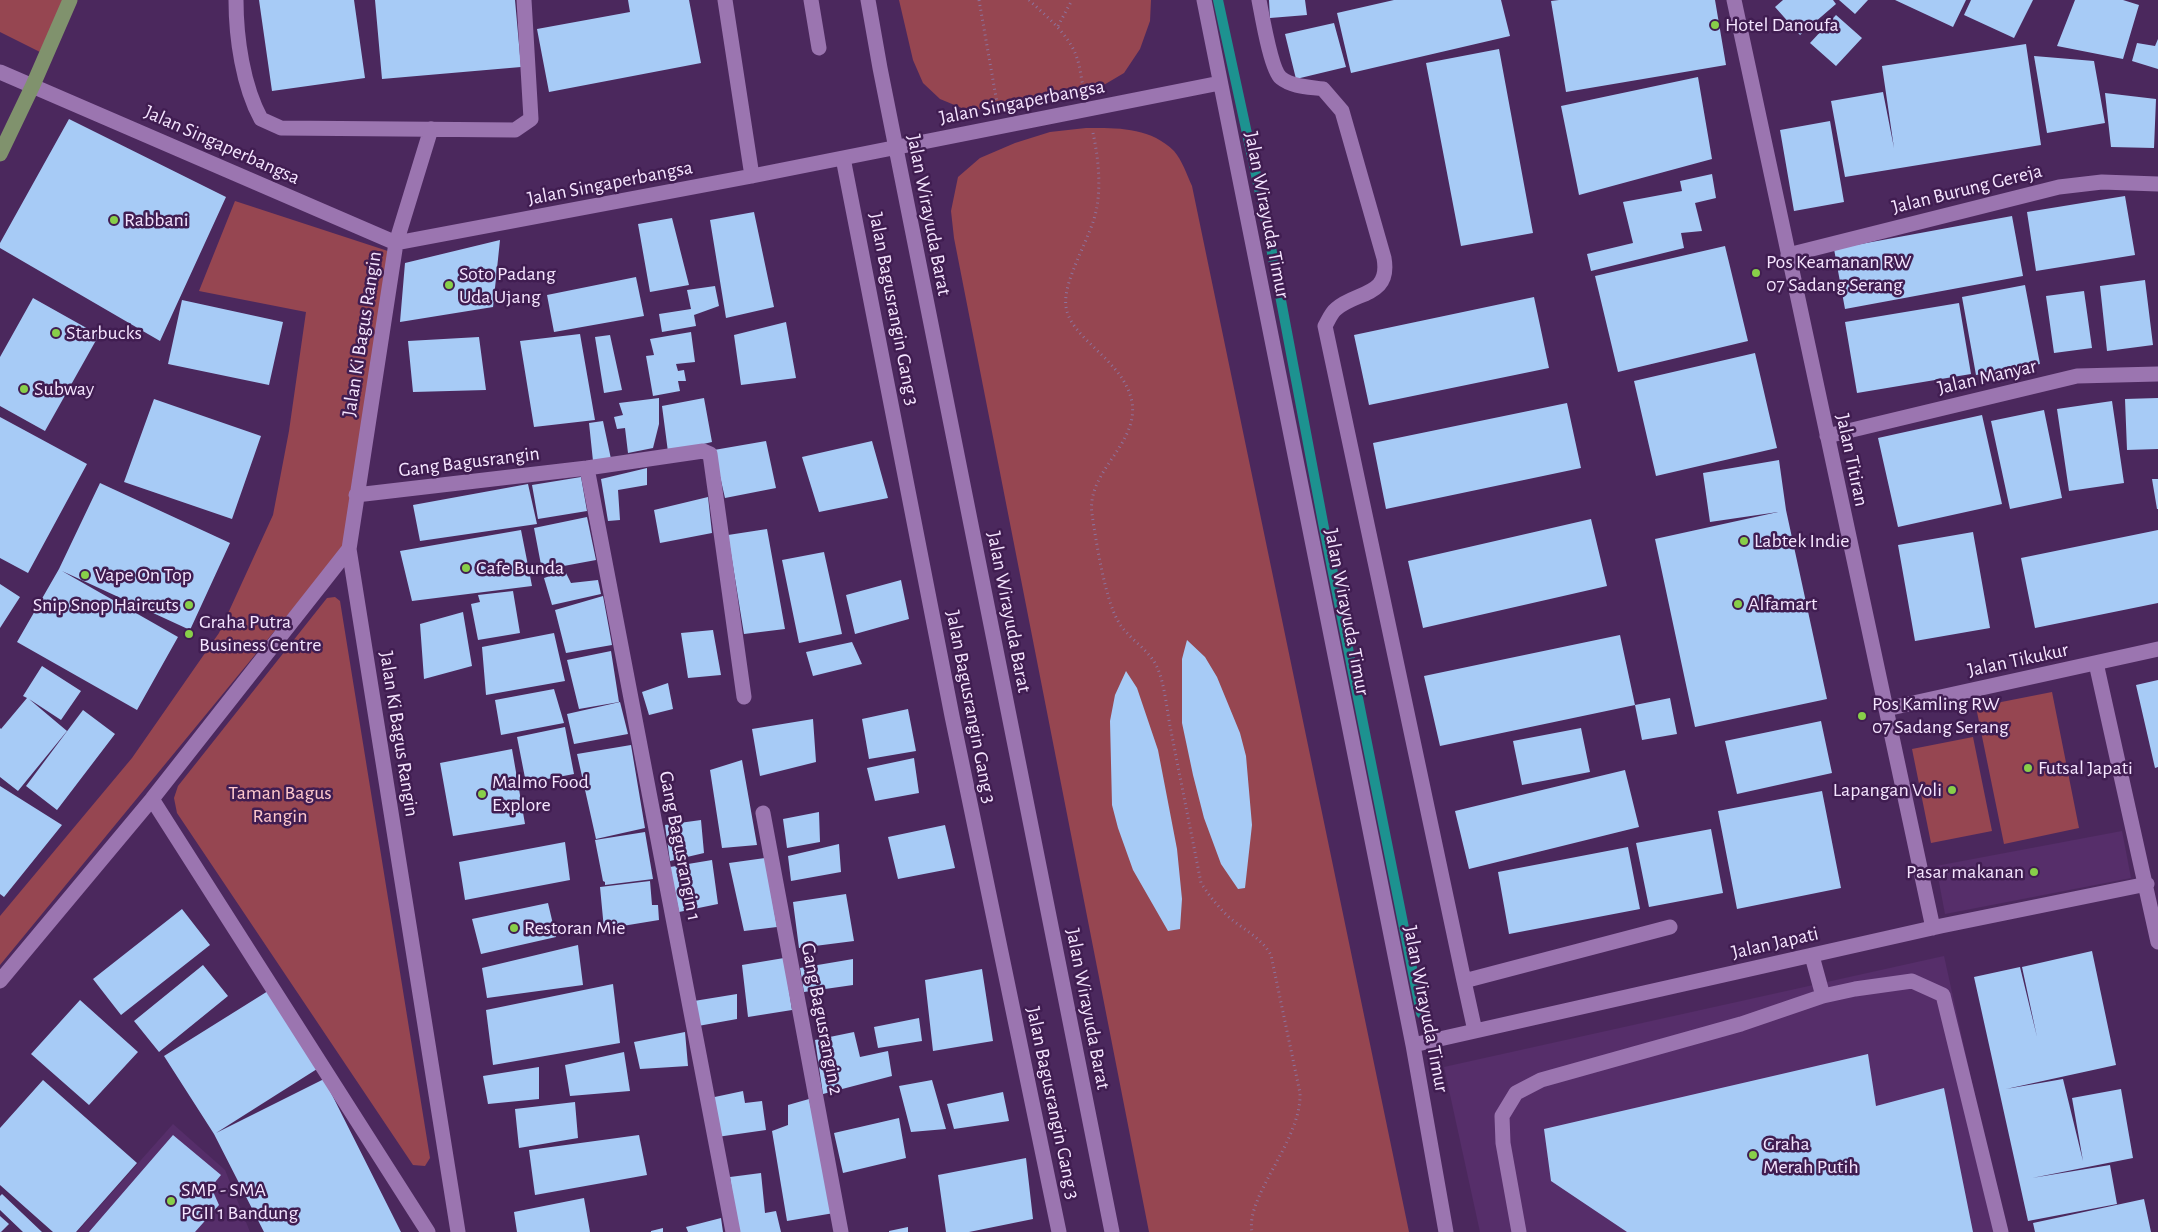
<!DOCTYPE html>
<style>
body{margin:0}
canvas{display:block;background:#4b285d}
</style>
<canvas width="2158" height="1232"></canvas>
<script>
const g = document.querySelector('canvas').getContext('2d');
g.lineJoin = 'round';
function fillPath(path, color) {
  g.fillStyle = color;
  g.fill(path, 'evenodd');
}
function strokePath(path, color, width, dash) {
  g.strokeStyle = color;
  g.lineWidth = width;
  g.lineCap = dash ? 'butt' : 'round';
  g.setLineDash(dash || []);
  g.stroke(path);
}
function write(font, color, halo, rows, align = 'center') {
  g.font = font + ' "Alegreya Sans",sans-serif';
  g.lineWidth = 5;
  g.setLineDash([]);
  g.textBaseline = 'middle';
  g.strokeStyle = halo;
  g.fillStyle = color;
  for (const [text, x, y, turn = 0] of rows) {
    g.save();
    g.translate(x, y);
    g.rotate((+turn || 0) * Math.PI / 180);
    g.textAlign = isNaN(turn) ? turn : align;
    if (halo) g.strokeText(text, 0, 0);
    g.fillText(text, 0, 0);
    g.restore();
  }
}
const built = new Path2D(`
 M2122,831L2131,878L1945,914L1936,866Z
 M1944,956L2005,1232H1480L1444,1067Z
 M173,1124L225,1170L250,1232H77Z`);
const green = new Path2D(`
 M0,0H63L40,52L0,32Z
 M899,0H1151L1150,21L1140,49L1124,73L1097,89L969,111L940,99L923,83L913,60Z
 M1086,128C1117,128 1150,127 1174,151C1182,160 1187,175 1192,186L1409,1232H1149L954,238L951,211L958,177L980,158L1015,143L1050,132Z
 M235,201L397,254L342,549L0,965V916L132,758L219,633L273,515L289,431L306,312L199,291Z
 M335,597L340,601L430,1158L425,1166L413,1165L177,813L174,798L178,786L327,598Z
 M2052,692L2079,828L2004,844L1976,707Z
 M1973,737L1992,831L1931,843L1912,749Z`);
const stream = new Path2D(`
 M1218,0L1266,221L1324,528L1421,1013`);
const building = new Path2D(`
 M259,0H354L365,78L272,91Z
 M375,0H515L521,67L382,79Z
 M628,0H689L701,63L549,92L537,29L630,12Z
 M1269,0H1305L1307,15L1270,18Z
 M1394,0H1501L1510,36L1351,73L1337,13Z
 M1559,0H1715L1726,65L1566,92L1551,1Z
 M1783,0H1833L1836,4L1800,35L1775,7Z
 M1839,0H1868L1855,14Z
 M1895,0H1966L1953,27Z
 M1971,0H2033L2014,38L1964,15Z
 M2075,0H2123L2139,5L2123,59L2057,46Z
 M1836,15L1862,38L1836,66L1810,43Z
 M1334,23L1346,67L1296,79L1285,34Z
 M2158,39V69L2132,61L2137,43L2155,46Z
 M2026,44L2041,145L1845,177L1831,101L1883,92L1894,148L1882,66Z
 M1499,49L1533,233L1461,246L1426,63Z
 M2034,56L2094,61L2105,123L2047,133Z
 M1698,77L1712,159L1579,195L1561,106Z
 M2105,93L2156,99L2154,148L2111,147Z
 M69,119L226,197L160,341L0,248V243Z
 M1830,121L1844,202L1794,211L1780,130Z
 M1712,174L1716,198L1695,203L1702,231L1681,233L1684,248L1591,271L1587,254L1633,243L1623,202L1682,191L1680,181Z
 M2125,196L2135,255L2036,271L2027,212Z
 M754,212L774,307L726,318L710,220Z
 M2012,216L2023,276L1845,309L1834,249Z
 M672,218L689,285L650,292L638,224Z
 M500,240L493,307L400,322L405,263Z
 M1725,246L1748,341L1618,372L1595,276Z
 M636,277L644,316L554,332L547,295Z
 M2145,280L2153,345L2107,351L2100,286Z
 M2025,285L2040,364L1976,375L1962,297Z
 M715,286L719,306L694,315L696,326L662,332L659,314L691,309L687,290Z
 M2084,291L2092,348L2054,353L2046,296Z
 M1534,297L1549,368L1369,405L1354,335Z
 M33,298L99,335L45,431L0,406V357Z
 M182,300L283,322L269,385L168,364Z
 M1959,303L1971,374L1857,393L1845,322Z
 M786,322L796,378L741,385L734,335Z
 M691,332L695,362L676,364L678,371L684,370L686,381H678L680,391L653,396L646,356L654,355L650,339Z
 M580,334L595,420L534,427L520,341Z
 M610,335L622,390L604,393L595,337Z
 M479,337L486,390L413,392L408,341Z
 M1755,353L1777,448L1656,476L1634,381Z
 M659,398V424L653,448L628,453L625,428L617,429L614,417L623,415L619,403Z
 M704,398L712,442L668,452L662,406Z
 M2158,398V449L2127,450L2125,399Z
 M154,399L261,436L232,519L124,482Z
 M2112,401L2124,483L2069,491L2057,409Z
 M1567,403L1581,468L1386,509L1373,443Z
 M2044,410L2062,498L2010,509L1991,421Z
 M1982,415L2002,504L1898,527L1878,438Z
 M0,417L87,464L28,573L0,558Z
 M603,421L611,459L593,461L589,423Z
 M766,441L776,488L725,498L714,450Z
 M872,441L888,498L819,512L802,457Z
 M1779,460L1786,510L1827,699L1695,727L1655,539L1778,512L1710,522L1703,473Z
 M647,468V485L618,490L620,520L608,521L601,479Z
 M581,477L587,511L538,519L532,485Z
 M2152,479H2158V509H2157Z
 M100,483L230,543L190,630L62,571L178,637L137,710L17,642L59,569Z
 M528,484L537,524L420,541L413,505Z
 M708,497L712,533L660,543L654,510Z
 M587,517L596,560L542,570L534,528Z
 M1591,519L1607,586L1423,628L1408,561Z
 M767,529L785,629L744,634L728,535Z
 M521,530L532,586L412,601L400,551Z
 M2158,530V603L2035,628L2021,558Z
 M1973,532L1990,628L1915,641L1898,545Z
 M824,552L842,634L799,643L782,560Z
 M565,571L571,583L598,580L601,594L552,605L544,578Z
 M901,580L909,619L855,634L846,595Z
 M0,584L20,597L0,628Z
 M513,591L520,633L478,640L471,604L480,602L478,595Z
 M603,596L612,645L566,653L555,610Z
 M463,612L472,666L424,679L420,624Z
 M713,630L721,675L688,678L681,633Z
 M554,633L565,681L486,695L482,647Z
 M1620,635L1635,705L1670,698L1677,734L1642,740L1635,705L1440,746L1424,676Z
 M1187,640L1205,657L1217,677L1240,733L1246,756L1252,825L1245,888L1238,889L1221,864L1204,818L1193,775L1182,723V659Z
 M852,642L862,664L813,676L806,652Z
 M611,651L619,702L579,709L567,660Z
 M42,666L81,691L61,720L29,699L67,731L18,791L0,777V728L1,729L27,698L23,696Z
 M1126,671L1137,688L1158,750L1177,849L1182,899L1180,929L1168,931L1133,870L1118,828L1112,805L1110,721L1115,695Z
 M2158,680V767L2155,768L2136,685Z
 M668,683L673,709L649,715L642,692Z
 M554,689L564,723L501,735L495,700Z
 M620,702L628,734L574,744L567,714Z
 M908,709L916,751L869,759L862,719Z
 M83,710L115,734L57,810L26,786Z
 M813,719L816,762L760,776L752,729Z
 M1821,721L1832,773L1737,794L1725,741Z
 M565,727L574,774L526,783L517,737Z
 M1581,728L1590,772L1522,785L1513,741Z
 M631,745L645,828L596,839L577,754Z
 M512,749L525,824L453,836L440,763Z
 M914,758L919,793L875,801L867,768Z
 M742,760L757,845L722,848L710,770Z
 M1625,770L1639,827L1469,869L1455,811Z
 M0,786L62,825L4,897L0,894Z
 M1822,791L1841,888L1737,909L1718,811Z
 M819,812L820,842L787,848L783,819Z
 M701,820L704,853L670,861L665,825Z
 M945,825L955,868L898,879L888,837Z
 M1711,829L1723,893L1649,907L1636,843Z
 M645,832L653,879L605,885V882L603,881L595,840Z
 M565,842L570,880L465,900L459,862Z
 M839,844L841,872L791,881L788,856Z
 M1628,847L1640,909L1509,934L1498,872Z
 M765,858L777,927L744,931L729,863Z
 M712,860L718,904L679,912L670,867Z
 M650,881L652,905H658L659,920L604,929L600,887Z
 M846,894L854,941L799,948L793,902Z
 M548,903L556,937L481,954L472,919Z
 M182,909L210,945L121,1015L93,979Z
 M578,945L583,985L487,998L482,968Z
 M2092,951L2116,1065L2006,1089L2063,1079L2083,1161L2072,1098L2121,1089L2133,1158L2032,1178L2110,1165L2117,1204L2028,1221L1974,977L2020,967L2037,1037L2022,967Z
 M784,958L792,1010L748,1017L742,965Z
 M853,959V985L804,992L800,968Z
 M203,965L228,996L159,1052L134,1021Z
 M982,969L993,1041L933,1051L925,980Z
 M613,984L620,1043L493,1065L486,1010Z
 M268,991L317,1069L216,1133L324,1079L401,1232H264L214,1134L164,1056Z
 M737,994V1019L698,1026L694,1001Z
 M80,1000L138,1052L89,1105L31,1054Z
 M919,1018L922,1041L878,1048L874,1027Z
 M685,1032L688,1066L640,1069L634,1042Z
 M854,1032L860,1057L888,1051L892,1076L823,1094L815,1040Z
 M624,1052L630,1091L570,1096L565,1065Z
 M1868,1054L1876,1106L1944,1088L1973,1232H1627L1551,1181L1544,1129Z
 M539,1067V1099L488,1104L483,1076Z
 M43,1080L137,1163L76,1232H53L0,1185V1128Z
 M932,1080L946,1129L911,1132L899,1086Z
 M743,1091L745,1103L762,1101L766,1130L717,1137L710,1098Z
 M1003,1092L1009,1121L954,1129L947,1104Z
 M809,1099L834,1213L787,1221L772,1131L788,1125V1105Z
 M575,1102L578,1138L519,1148L515,1109Z
 M899,1118L906,1158L843,1173L834,1133Z
 M173,1135L221,1175L211,1187L219,1205L195,1232H89Z
 M639,1135L647,1175L535,1195L529,1150Z
 M1026,1158L1033,1219L969,1232H946L938,1175Z
 M761,1173L765,1213L776,1211L781,1232H738L730,1177Z
 M2,1194L42,1232H23L0,1210V1196Z
 M584,1198L590,1232H517L514,1212Z
 M2144,1199L2151,1232H2035L2033,1223Z
 M0,1216L9,1224L1,1232H0Z
 M721,1218L723,1232H688L686,1227Z
 M908,1227V1232H889V1231Z
 M663,1228V1232H651V1231Z`);
const path = new Path2D(`
 M979,0L997,103
 M1029,0C1047,17 1069,34 1077,58C1080,67 1081,77 1083,86
 M1058,26L1072,0
 M1093,133C1098,156 1101,183 1097,206C1093,236 1062,279 1066,307C1071,340 1124,360 1132,402C1139,445 1086,471 1092,514C1096,541 1105,599 1118,621C1127,638 1149,649 1157,667C1165,684 1167,712 1171,731C1181,782 1191,832 1201,883C1210,897 1219,908 1231,919C1245,930 1262,939 1271,955L1300,1093C1302,1140 1245,1196 1252,1232`);
const minor = new Path2D(`
 M236,0C236,38 243,86 261,119L281,128L515,130L531,119L524,0
 M725,0L752,176
 M811,0L819,48
 M868,0L880,68L1112,1232
 M1204,0L1413,1045L1446,1232
 M1259,0C1262,15 1271,70 1281,78C1292,87 1310,87 1323,89L1342,111L1384,258C1391,297 1356,291 1336,309C1331,313 1328,321 1325,326L1464,981L1670,927
 M1734,0L1933,928
 M0,72L396,243L752,176L1220,83
 M431,129L396,243L349,549L458,1232
 M843,158L952,716L1059,1232
 M1788,255L2059,187L2102,182L2158,184
 M1827,436L2077,376L2158,374
 M587,468L733,1232
 M356,495L587,468L703,451L710,454L744,697
 M2096,663L2158,942
 M1886,709L2158,649
 M152,799L428,1232
 M763,813L841,1232
 M1812,956L1823,996
 M0,981L152,799L349,549
 M1464,981L1475,1031
 M1413,1045L1941,926L2147,884
 M1519,1232L1503,1143L1502,1116L1516,1093L1541,1080L1741,1024L1823,996L1855,989L1912,981L1943,995L2001,1232`);
const major = new Path2D(`
 M0,154L33,85L70,0`);
const markers = [
 [1715,25,5,"#88cf49"],
 [114,220,5,"#88cf49"],
 [1756,273,5,"#88cf49"],
 [449,285,5,"#88cf49"],
 [56,333,5,"#88cf49"],
 [24,389,5,"#88cf49"],
 [1744,541,5,"#88cf49"],
 [466,568,5,"#88cf49"],
 [85,575,5,"#88cf49"],
 [1738,604,5,"#88cf49"],
 [189,605,5,"#88cf49"],
 [189,634,5,"#88cf49"],
 [1862,716,5,"#88cf49"],
 [2028,768,5,"#88cf49"],
 [1952,790,5,"#88cf49"],
 [482,794,5,"#88cf49"],
 [2034,872,5,"#88cf49"],
 [514,928,5,"#88cf49"],
 [1753,1155,5,"#88cf49"],
 [171,1201,5,"#88cf49"]
];
const poiNames = [
 ["Hotel Danoufa",1725,25],
 ["Rabbani",124,220],
 ["Pos Keamanan RW",1766,262],
 ["07 Sadang Serang",1766,285],
 ["Soto Padang",459,274],
 ["Uda Ujang",459,297],
 ["Starbucks",66,333],
 ["Subway",34,389],
 ["Labtek Indie",1754,541],
 ["Cafe Bunda",476,568],
 ["Vape On Top",95,575],
 ["Alfamart",1748,604],
 ["Snip Snop Haircuts",179,605,"right"],
 ["Graha Putra",199,622],
 ["Business Centre",199,645],
 ["Pos Kamling RW",1872,704],
 ["07 Sadang Serang",1872,727],
 ["Futsal Japati",2038,768],
 ["Malmo Food",492,782],
 ["Explore",492,805],
 ["Lapangan Voli",1942,790,"right"],
 ["Pasar makanan",2024,872,"right"],
 ["Restoran Mie",524,928],
 ["Graha",1763,1144],
 ["Merah Putih",1763,1167],
 ["SMP - SMA",181,1190],
 ["PGII 1 Bandung",181,1213]
];
const streetNames = [
 ["Jalan Singaperbangsa",1022,102,-11],
 ["Jalan Singaperbangsa",222,145,24],
 ["Jalan Singaperbangsa",610,183,-11],
 ["Jalan Burung Gereja",1967,189,-14],
 ["Jalan Wirayuda Barat",929,215,79],
 ["Jalan Wirayuda Timur",1267,215,79],
 ["Jalan Bagusrangin Gang 3",894,309,79],
 ["Jalan Ki Bagus Rangin",362,334,-81],
 ["Jalan Manyar",1987,377,-13],
 ["Jalan Titiran",1852,460,78],
 ["Gang Bagusrangin",469,462,-7],
 ["Jalan Wirayuda Barat",1009,612,79],
 ["Jalan Wirayuda Timur",1347,612,79],
 ["Jalan Tikukur",2018,660,-12],
 ["Jalan Bagusrangin Gang 3",971,707,79],
 ["Jalan Ki Bagus Rangin",399,734,81],
 ["Gang Bagusrangin 1",680,846,79],
 ["Jalan Japati",1775,943,-13],
 ["Jalan Wirayuda Barat",1088,1009,79],
 ["Jalan Wirayuda Timur",1426,1009,79],
 ["Gang Bagusrangin 2",822,1019,79],
 ["Jalan Bagusrangin Gang 3",1053,1103,78]
];
const parkNames = [
 ["Taman Bagus",280,793],
 ["Rangin",280,816]
];
fillPath(built, '#562e6a');
fillPath(green, '#964651');
strokePath(stream, '#1d9290', 10);
fillPath(building, '#a7cbf6');
strokePath(path, '#8e739d', 3, [1, 4]);
strokePath(minor, '#9b75b0', 15);
strokePath(major, '#80926d', 15);
for (const [x, y, r, color] of markers) {
  const dot = new Path2D();
  dot.arc(x, y, r, 0, 2 * Math.PI);
  g.fillStyle = color;
  g.fill(dot);
  strokePath(dot, '#401d51', 2);
}
write('20px', '#f5e5ff', '#401d51', poiNames, 'left');
write('20px', '#f5e5ff', '#401d51', streetNames);
write('20px', '#fec9cd', '#401d51', parkNames);
</script>
